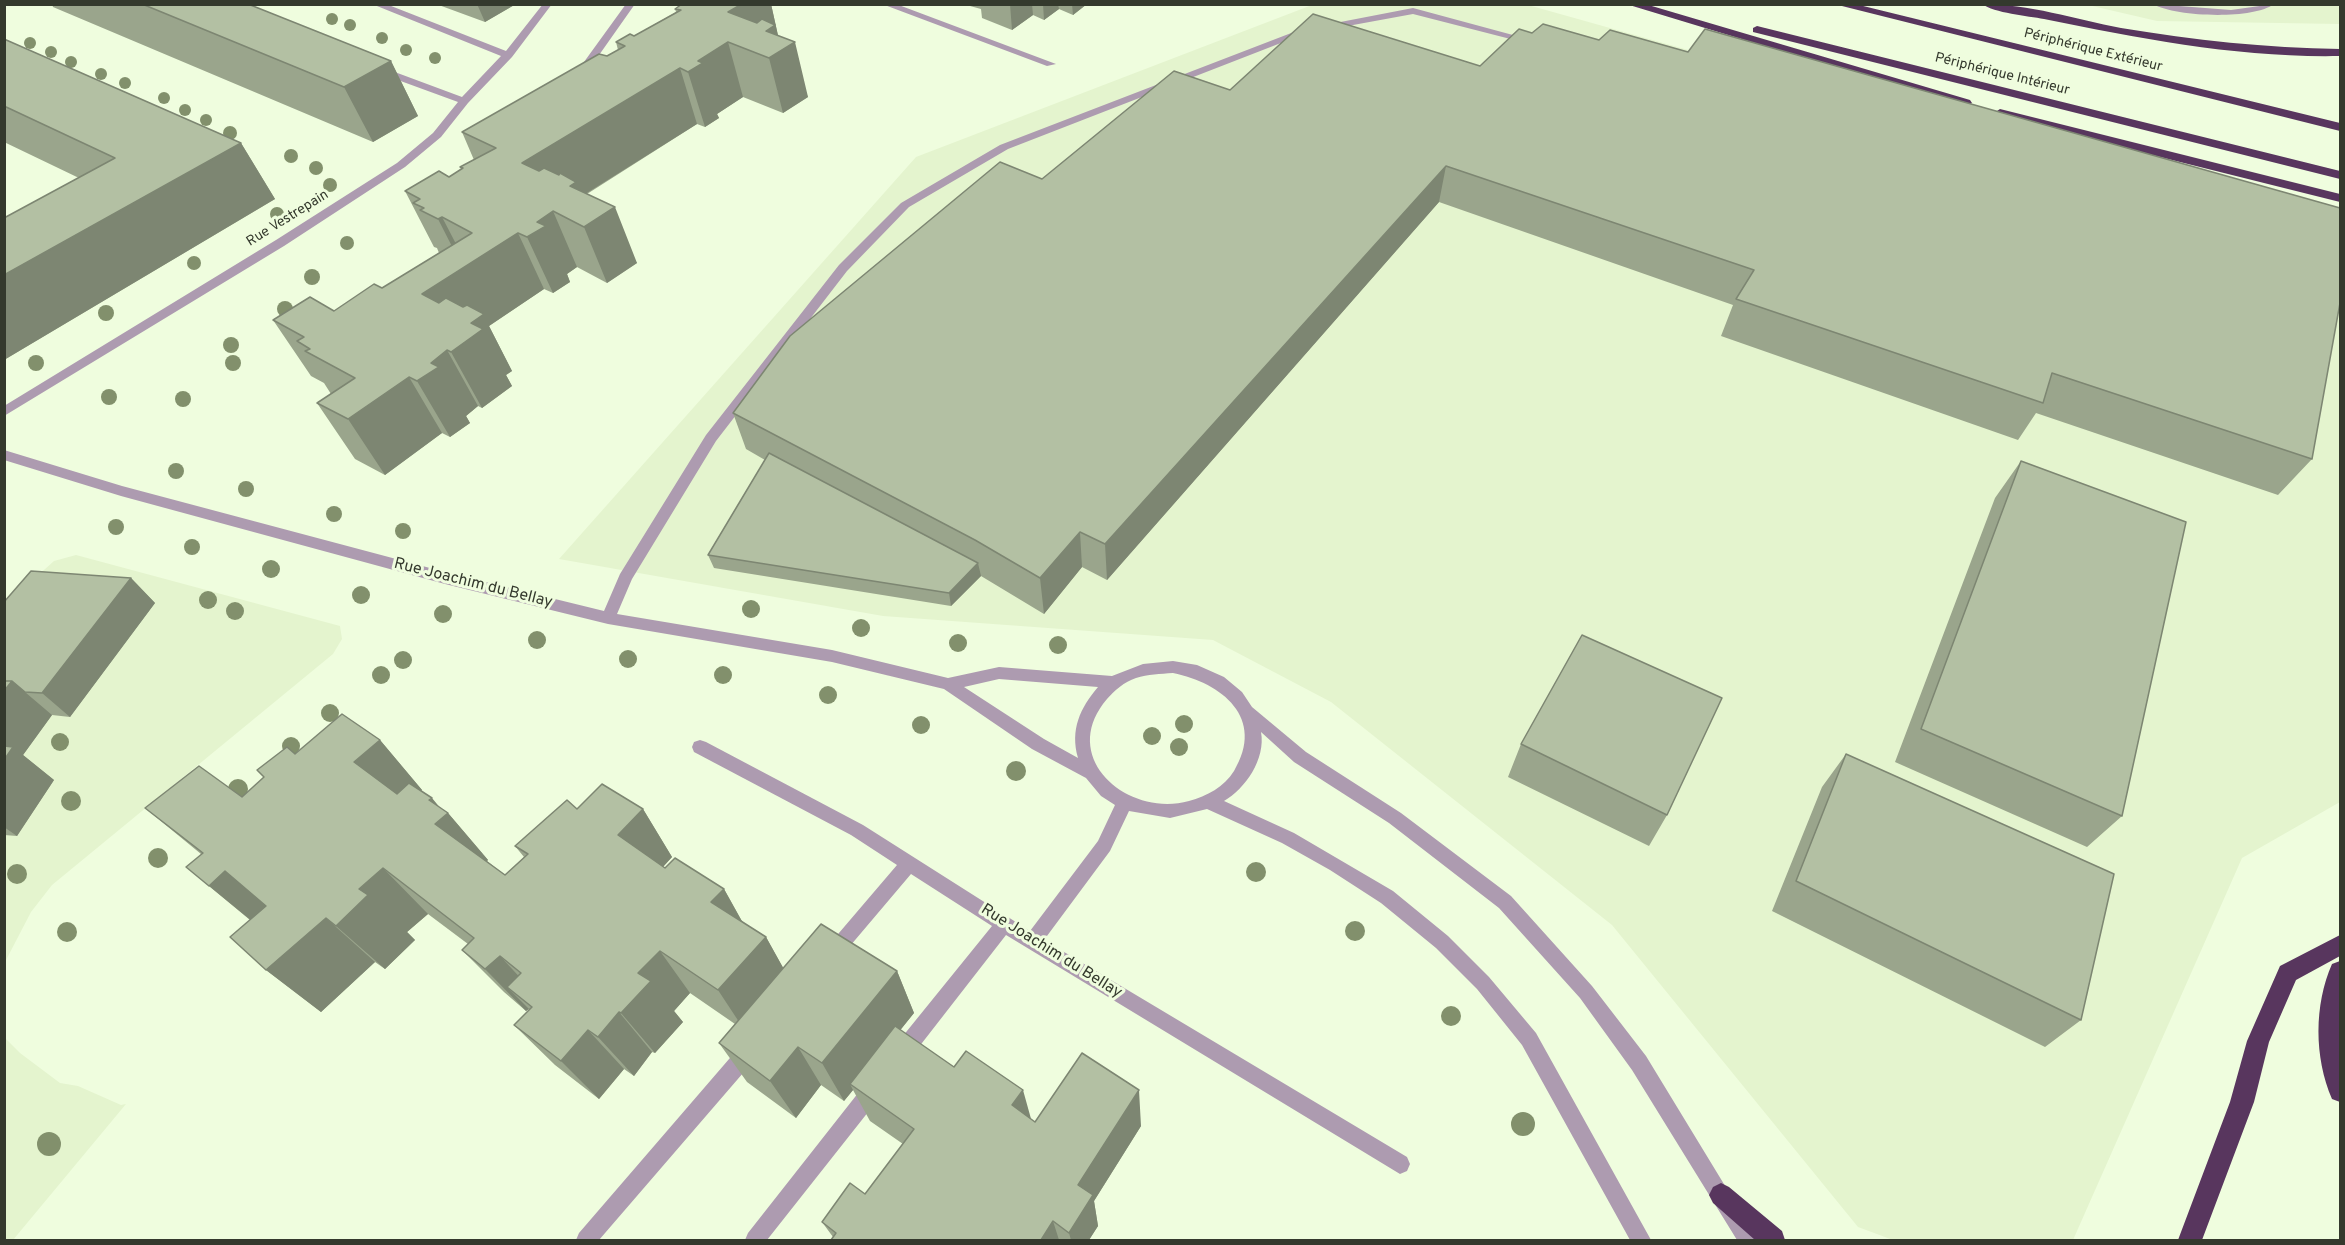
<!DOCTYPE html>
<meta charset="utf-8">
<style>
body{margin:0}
#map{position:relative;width:2345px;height:1245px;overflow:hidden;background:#effdde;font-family:Overpass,sans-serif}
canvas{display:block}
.frame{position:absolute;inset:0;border:6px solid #34392d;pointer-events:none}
</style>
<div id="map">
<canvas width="2345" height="1245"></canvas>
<div class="frame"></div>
</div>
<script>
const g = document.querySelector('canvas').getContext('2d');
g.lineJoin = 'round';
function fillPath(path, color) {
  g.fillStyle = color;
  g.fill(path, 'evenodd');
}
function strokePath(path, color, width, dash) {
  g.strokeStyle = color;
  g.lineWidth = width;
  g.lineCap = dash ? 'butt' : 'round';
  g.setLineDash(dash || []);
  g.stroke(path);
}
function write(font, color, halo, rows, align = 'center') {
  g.font = font + ' Overpass,sans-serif';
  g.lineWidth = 6;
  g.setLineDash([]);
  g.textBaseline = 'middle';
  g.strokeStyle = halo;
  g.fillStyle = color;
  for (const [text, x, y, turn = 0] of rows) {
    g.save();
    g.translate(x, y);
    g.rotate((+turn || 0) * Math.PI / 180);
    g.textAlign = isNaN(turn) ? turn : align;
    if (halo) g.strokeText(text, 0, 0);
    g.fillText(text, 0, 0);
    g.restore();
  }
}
const built = new Path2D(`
 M1312,5H1528L2333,231L2323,303L2340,309V802L2242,858L2073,1240H1893L1858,1227L1612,925L1331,702L1213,640L883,616L559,559L916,157Z
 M2088,5H2340V24L2157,21Z
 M76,555L340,626L342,639L333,654L52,885L31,912L5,962V605L54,561Z
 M4,1037L20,1053L60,1083L78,1086L121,1105L126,1104L13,1240H4Z`);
const minor = new Path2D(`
 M372,4H386L506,51L543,4H552L512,57L468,103L441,137L405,167L284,246L4,416V406L276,240L397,163L433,133L458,102L376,72V68H384L462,97L501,56Z
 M626,4H635L585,75H577L576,73Z
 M882,4H896L1056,64L1047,66Z
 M2153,4L2231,10L2274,4C2253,20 2175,17 2153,4Z
 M1413,8L1535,41L1530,44L1413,14L1304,34L1008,149L909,207L847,271L716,441L632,579L617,614L832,650L948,678L999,667L1112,676L1143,664L1173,661L1197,665L1224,677L1242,692L1252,707L1306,752L1401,813L1511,896L1592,986L1646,1056L1758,1240H1737L1632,1070L1580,998L1499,908L1389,823L1294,762L1261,732C1266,759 1245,789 1224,801L1294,833L1393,891L1448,936L1489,977L1536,1033L1651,1240H1630L1522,1045L1477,989L1436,948L1381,903L1330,870L1282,843L1207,809L1170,818L1129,811L1110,851L1044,940L1407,1157L1410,1164L1407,1171L1400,1174L1006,935L908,1061L901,1063L894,1061L892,1054L894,1047L992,926L911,874L839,959L833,961L827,959L824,953L827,947L897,865L851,835L694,752L692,747L694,742L700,740L706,742L863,825L1030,931L1098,841L1115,805L1101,796L1086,778L1032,749L944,689L832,662L608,624L445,584L121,496L4,460V450L122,486L445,572L604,611L620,574L706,435L839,265L901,203L1000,145L1299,30ZM1173,673C1222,683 1266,718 1234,771C1224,787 1207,796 1189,801C1127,818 1057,757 1107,699C1115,690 1124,682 1136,678C1148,674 1160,674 1173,673ZM999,679L1098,687C1080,708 1070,730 1078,758L1044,739L964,687Z
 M749,1042L756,1044L758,1051L756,1058L599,1240H576L579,1233L742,1044Z
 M873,1080L880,1083L883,1090L880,1097L767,1240H745L748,1233L866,1083Z`);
const highway = new Path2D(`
 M1626,4H1645L1970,100L1972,103L1966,107L1962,106Z
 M1834,4H1855L2340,123V131Z
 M1982,4C2029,4 2075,19 2121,28C2194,40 2266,48 2340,49V56C2240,58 2142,39 2044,19C2028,16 1994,13 1982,4Z
 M1757,26L2340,171V179L1753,32V28Z
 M2000,109L2340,194V202L1996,116L1994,113Z
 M2340,935V956L2296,980L2269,1042L2254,1102L2202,1240H2178L2230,1102L2247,1041L2280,966Z
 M2340,961V1102L2332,1099C2314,1057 2314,1005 2332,964Z
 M1721,1183L1729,1187L1782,1231L1785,1240H1755L1713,1203L1709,1195L1713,1187Z`);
const trees = [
 [332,19,6],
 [350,25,6],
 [382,38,6],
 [30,43,6],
 [406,50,6],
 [51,52,6],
 [435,58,6],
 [71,62,6],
 [101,74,6],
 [125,83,6],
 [164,98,6],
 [185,110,6],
 [206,120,6],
 [230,133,7],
 [291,156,7],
 [316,168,7],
 [330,185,7],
 [277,214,7],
 [347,243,7],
 [194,263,7],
 [312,277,8],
 [285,309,8],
 [106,313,8],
 [231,345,8],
 [36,363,8],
 [233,363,8],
 [109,397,8],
 [183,399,8],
 [176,471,8],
 [246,489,8],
 [334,514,8],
 [116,527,8],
 [403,531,8],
 [192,547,8],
 [271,569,9],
 [361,595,9],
 [208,600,9],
 [751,609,9],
 [235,611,9],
 [443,614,9],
 [861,628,9],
 [537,640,9],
 [958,643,9],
 [1058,645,9],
 [628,659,9],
 [403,660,9],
 [381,675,9],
 [723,675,9],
 [828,695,9],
 [330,713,9],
 [1184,724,9],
 [921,725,9],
 [1152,736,9],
 [60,742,9],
 [291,746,9],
 [1179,747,9],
 [1016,771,10],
 [238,789,10],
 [71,801,10],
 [158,858,10],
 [1256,872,10],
 [17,874,10],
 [1355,931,10],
 [67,932,10],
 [1451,1016,10],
 [1523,1124,12],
 [49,1144,12]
];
const wall = new Path2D(`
 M52,4H248L391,61L418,116L373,142L53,7Z
 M436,4H516L485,22Z
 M682,4H771L778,36L808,97L783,113L743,97L717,114L719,118L705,127L697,124L587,194L637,263L607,283L577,267L567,274L570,282L553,293L544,289L489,326L512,371L506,375L512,386L482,408L478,406L466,416L470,423L450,437L442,433L385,475L355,459L317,403L331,394L324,383L311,376L273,320L334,311L382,288L439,253L437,248L434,247L405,191L449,177L461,169L460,167L474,160L462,132L618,50L616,42L634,36L676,12L675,9Z
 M970,4H1087L1073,15L1059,9L1044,20L1033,15L1012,30L982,18L981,9L970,6Z
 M4,39L241,143L275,199L4,360V218L79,178L4,142Z
 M1174,71L2312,459L2278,495L2036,413L2018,440L1721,336L1733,305L1439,202L1107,580L1082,567L1044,614L981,576L951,606L714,568L708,555L765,460L746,449L733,413L1042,179Z
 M2021,461L2122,816L2087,847L1895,762L1995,498Z
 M131,578L155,603L70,717L52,715L23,755L54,780L17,836L4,835V602Z
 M380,740L422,790L421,791L439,807L448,813L488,860L487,861L505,875L524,857L515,846L577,809H643L672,857L663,867L724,889L743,923L766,937L783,968L897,971L914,1013L900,1030L1035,1122L1141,1126L1094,1201L1098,1226L1089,1240H831L833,1237L822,1222L865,1194L903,1144L870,1121L853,1090L844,1101L821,1085L796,1118L747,1082L719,1043L735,1024L690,993L674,1011L683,1022L655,1053L652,1052L634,1076L624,1069L599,1099L555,1065L514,1025L530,1009H529L526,1011L504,992L462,950L468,944L428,914L407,932L415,940L385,969L375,962L321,1012L266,970L250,920L209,886L201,854L145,808L242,797L295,754Z
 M1521,744L1667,815L1649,846L1508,777Z
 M1846,754L2081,1020L2045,1047L1772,911L1822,787Z`);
const shadedWall = new Path2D(`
 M477,4H516L485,22Z
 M742,4H771L780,44L795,42L808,97L783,113L769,58L728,12Z
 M1010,4H1032L1033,15L1012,30Z
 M1043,4H1058L1059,9L1044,20Z
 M1072,4H1087L1073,15Z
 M728,42L743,97L717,114L719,118L705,127L688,72L698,61Z
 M391,61L418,116L373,142L344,87Z
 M680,68L697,124L582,196L615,207L637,263L607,283L584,227L553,211L577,267L567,274L570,282L553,293L527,237L537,222L522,163Z
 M241,143L275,199L4,360V275Z
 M1446,166L1439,202L1107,580L1105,544Z
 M442,217L467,265L518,233L544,289L489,326L512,371L506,375L512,386L482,408L451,352L422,294L463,268L438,219Z
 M447,350L478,406L466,416L470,423L450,437L417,381L431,363Z
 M409,377L442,433L385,475L348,419Z
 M1080,532L1082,567L1044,614L1040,578Z
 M978,563L981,576L951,606L949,593Z
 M131,578L155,603L70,717L42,693Z
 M12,681L52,715L23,755L54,780L17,836L4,827V691Z
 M380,740L422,790L398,811L354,762Z
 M432,798L446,815L448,813L488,860L476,871L435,824L429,800Z
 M643,809L672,857L650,881L618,835Z
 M383,868L428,914L407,932L415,940L385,969L336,926L359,889Z
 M225,871L280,917L264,931L209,886Z
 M724,889L749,934L711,902Z
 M326,918L375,962L321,1012L266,970Z
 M766,937L790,980L745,1031L718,990Z
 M660,951L690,993L674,1011L683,1022L655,1053L621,1013L638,973Z
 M500,956L540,999L507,987L529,1009L526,1011L485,969Z
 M897,971L914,1013L855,1087L850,1084L853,1090L844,1101L822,1063Z
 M619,1012L652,1052L634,1076L598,1037Z
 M588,1030L624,1069L599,1099L561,1061Z
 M798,1047L821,1085L796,1118L770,1081Z
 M1023,1090L1033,1126L1012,1105Z
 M1139,1090L1141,1126L1094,1201L1098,1226L1089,1240H1071L1069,1233L1078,1185Z
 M1053,1221L1059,1240H1041Z`);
const building = new Path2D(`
 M142,4H248L391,61L344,87Z
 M682,4H742L728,12L757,23L762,19L775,25L766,31L795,42L769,58L728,42L698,61L703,63L688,72L680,68L522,163L539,171L544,168L559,175L560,173L576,182L570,186L615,207L584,227L553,211L537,222L546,226L527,237L518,233L422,294L439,303L446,298L463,307L467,305L484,314L471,323L483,329L451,352L447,350L431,363L439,367L417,381L409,377L348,419L317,403L355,378L305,351L310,349L297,341L304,337L273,320L310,297L334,311L374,284L382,288L472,233L442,217L438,219L420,210L424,208L413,203L420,199L405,191L439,171L449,177L463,168L460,167L496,148L462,132L599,54L607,56L625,46L616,42L630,34L634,36L681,10L675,9Z
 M1313,14L1480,66L1519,29L1532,33L1543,24L1599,40L1610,30L1688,52L1705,29L2340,208V303L2312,459L2052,373L2043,403L1736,299L1754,270L1446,166L1105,544L1080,532L1040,578L975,540L733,413L790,336L1000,162L1042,179L1174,71L1230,90Z
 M4,39L241,143L4,275V218L115,158L4,106Z
 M769,453L978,563L949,593L708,555Z
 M2021,461L2186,522L2122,816L1921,729Z
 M31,571L131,578L42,693L25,692L12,681H4V602Z
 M1582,635L1722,698L1667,815L1521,744Z
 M4,681H12L4,691Z
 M342,714L380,740L354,762L397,794L409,783L432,798L429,800L448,813L435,824L505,875L528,854L515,846L567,800L577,809L602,784L643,809L618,835L665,868L675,858L724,889L711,902L766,937L718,990L660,951L638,973L651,981L621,1013L619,1012L598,1037L588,1030L561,1061L514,1025L532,1007L507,987L521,973L500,956L485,969L462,950L474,938L383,868L359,889L368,895L336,926L326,918L266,970L230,937L266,906L225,871L209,886L186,867L203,853L145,808L199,766L242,797L264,777L257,770L287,747L295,754Z
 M4,746L13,747L4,760Z
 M1846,754L2114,874L2081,1020L1796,881Z
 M821,924L897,971L822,1063L798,1047L770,1081L719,1043Z
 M895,1026L954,1067L966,1051L1023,1090L1012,1105L1035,1122L1082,1053L1139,1090L1078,1185L1093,1195L1069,1233L1053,1221L1041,1240H831L836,1233L822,1222L850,1183L865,1194L914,1129L850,1084Z`);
const farStreetnames = [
 ["Périphérique Extérieur",2093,51,14],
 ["Périphérique Intérieur",2002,75,14],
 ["Rue Vestrepain",288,219,-32]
];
const streetNames = [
 ["Rue Joachim du Bellay",473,584,14],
 ["Rue Joachim du Bellay",1051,952,32]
];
fillPath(built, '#e4f4ce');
fillPath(minor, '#ad9bb0');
fillPath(highway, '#58365e');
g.fillStyle = '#82906c';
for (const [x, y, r] of trees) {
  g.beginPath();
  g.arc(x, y, r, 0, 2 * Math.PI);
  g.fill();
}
fillPath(wall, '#9aa58c');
fillPath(shadedWall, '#7d8672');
fillPath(building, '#b3c0a3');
strokePath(building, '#7d8672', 1.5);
write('14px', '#34392d', '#effdde', farStreetnames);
write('16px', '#34392d', '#effdde', streetNames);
</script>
